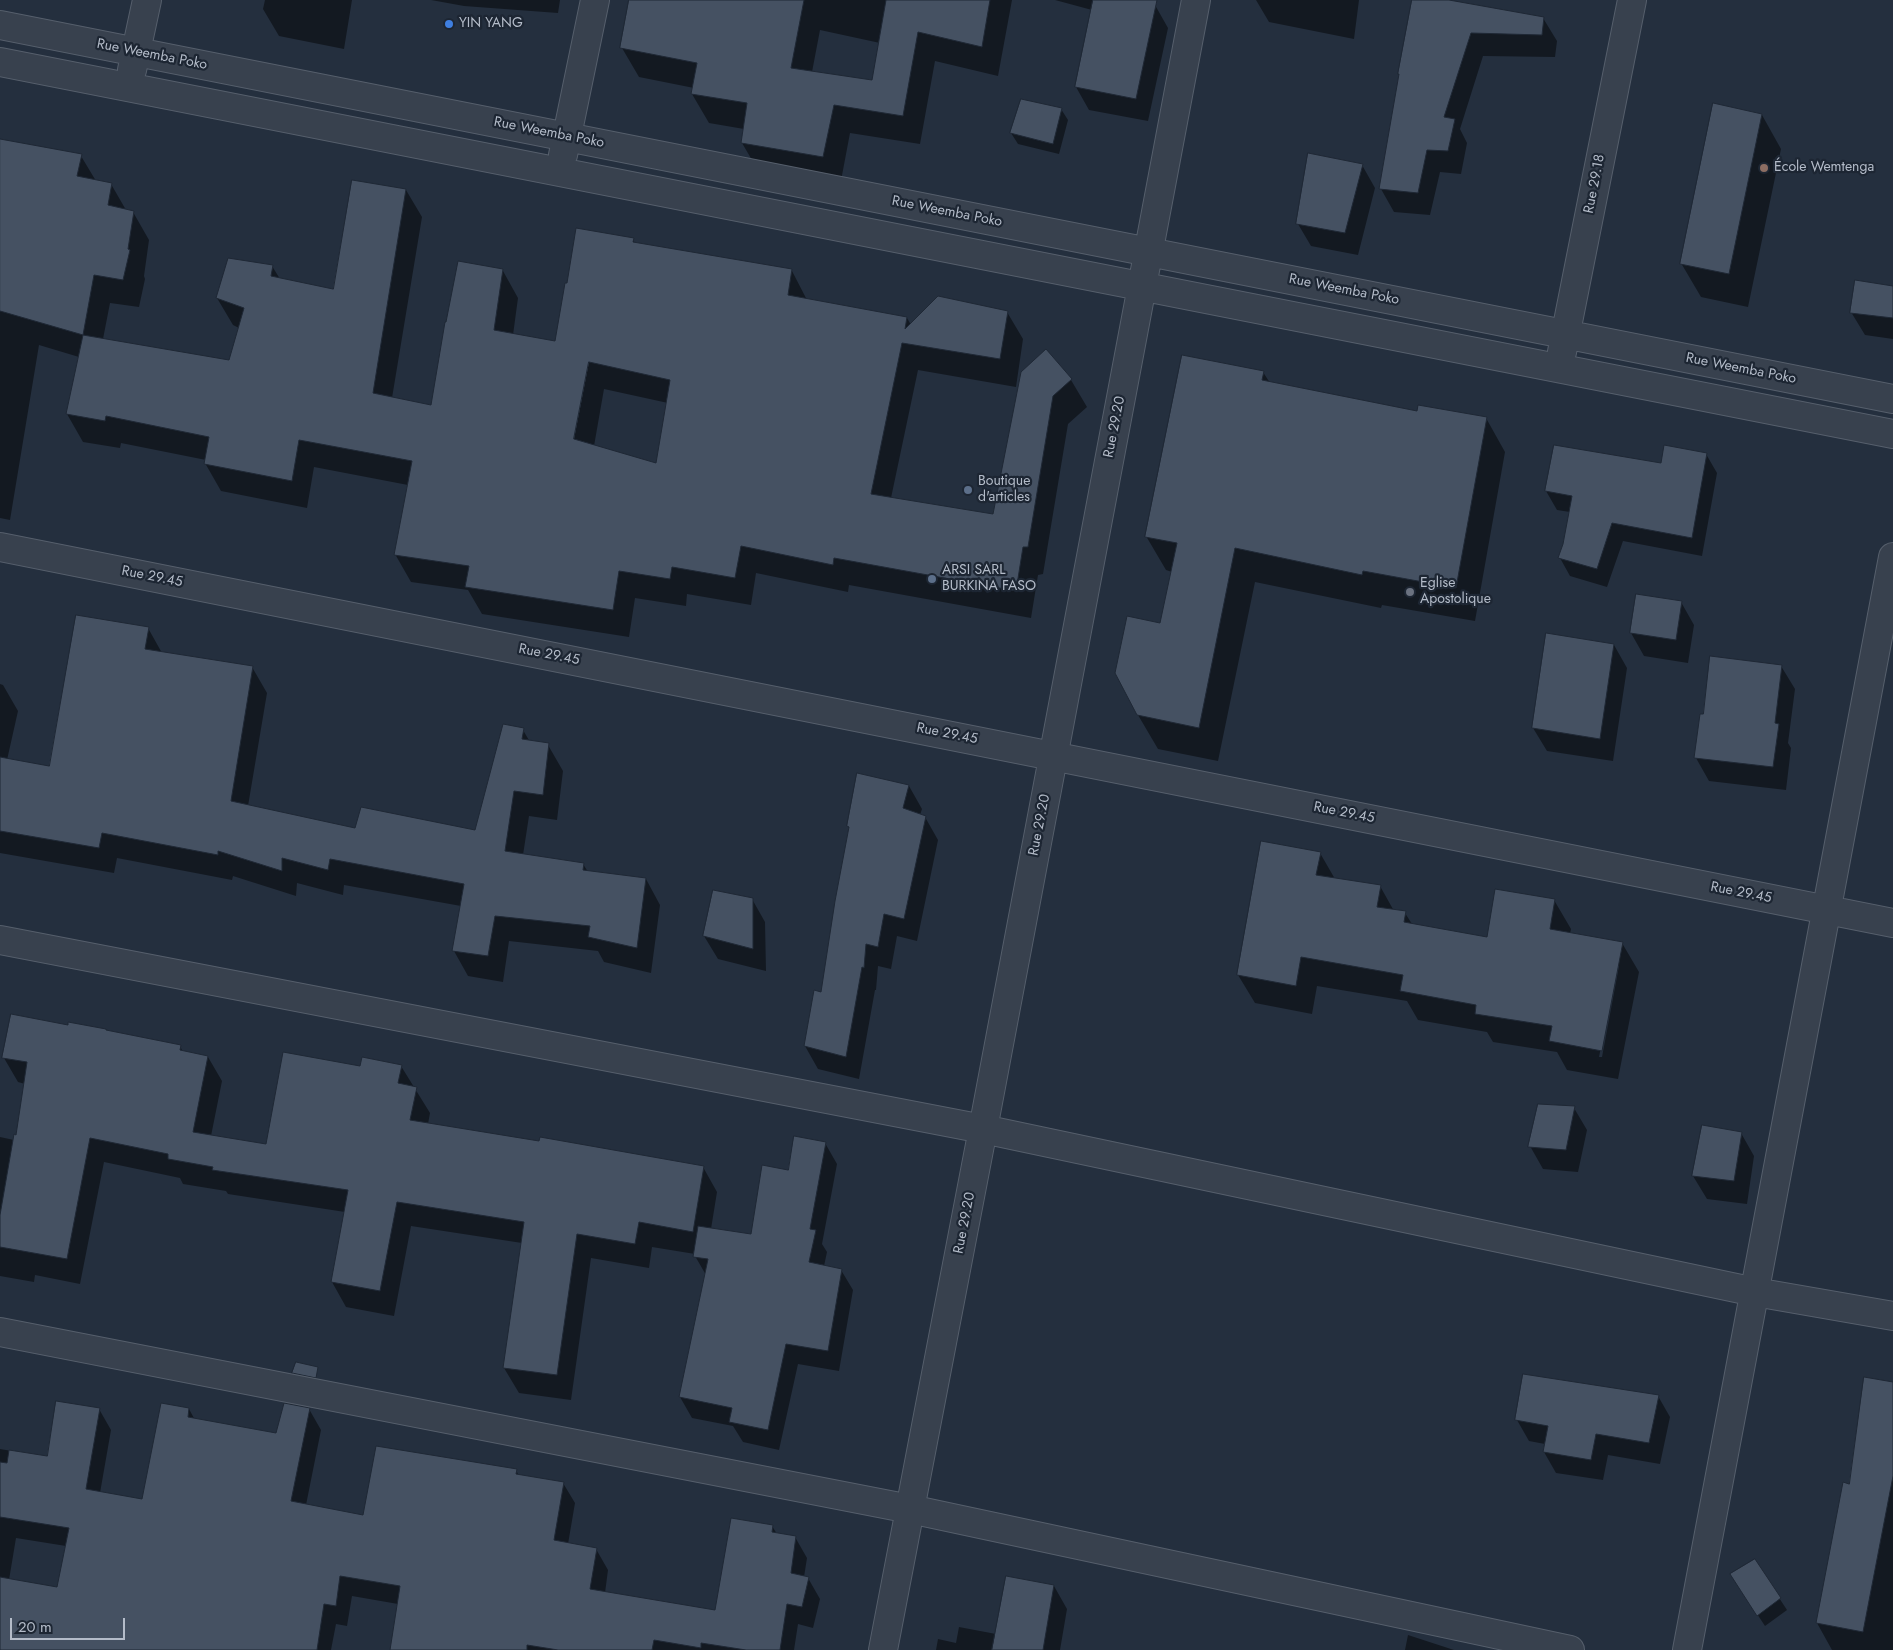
<!DOCTYPE html>
<meta charset="utf-8">
<style>
body{margin:0}
#map{position:relative;width:1893px;height:1650px;overflow:hidden;background:#242f3e;font-family:Jost,sans-serif}
canvas{display:block}
.scale{position:absolute;left:10px;top:1618px;width:115px;height:22px;box-sizing:border-box;border:2px solid #b4bcc9;border-top:0;padding-left:6px;font-size:15px;line-height:18px;white-space:nowrap;color:#b4bcc9;-webkit-text-stroke:4px #1d2633;paint-order:stroke}
</style>
<div id="map">
<canvas width="1893" height="1650"></canvas>
<div class="scale">20 m</div>
</div>
<script>
const g = document.querySelector('canvas').getContext('2d');
g.lineJoin = 'round';
function fillPath(path, color) {
  g.fillStyle = color;
  g.fill(path, 'evenodd');
}
function strokePath(path, color, width, dash) {
  g.strokeStyle = color;
  g.lineWidth = width;
  g.lineCap = dash ? 'butt' : 'round';
  g.setLineDash(dash || []);
  g.stroke(path);
}
function write(font, color, halo, rows, align = 'center') {
  g.font = font + ' Jost,sans-serif';
  g.lineWidth = 4.5;
  g.setLineDash([]);
  g.textBaseline = 'middle';
  g.strokeStyle = halo;
  g.fillStyle = color;
  for (const [text, x, y, turn = 0] of rows) {
    g.save();
    g.translate(x, y);
    g.rotate((+turn || 0) * Math.PI / 180);
    g.textAlign = isNaN(turn) ? turn : align;
    if (halo) g.strokeText(text, 0, 0);
    g.fillText(text, 0, 0);
    g.restore();
  }
}
const shadow = new Path2D(`
 M265,0H352L344,49L279,36L263,9Z
 M431,0H560L558,13L464,6Z
 M630,0H1012L998,76L935,61L920,144L850,133L840,186L759,172L742,143L744,129L709,123L692,94L694,88L639,77L622,48ZM820,30L880,43L873,82L812,72Z
 M1055,0H1133L1155,5L1168,28L1148,121L1089,110L1076,87L1092,10Z
 M1256,0H1359L1354,39L1269,22Z
 M1414,0H1442L1543,18L1557,41L1555,57L1483,56L1460,129L1467,143L1461,174L1440,172L1430,215L1394,212L1381,189Z
 M1061,109L1068,120L1059,154L1018,144L1011,133Z
 M1762,115L1781,149L1748,307L1701,297L1681,263Z
 M0,140L81,156L96,181L111,184L126,210L133,212L149,240L144,276L145,279L139,307L110,303L103,339L229,361L239,328L233,325L217,298L272,266L280,279L334,290L406,190L422,217L392,398L432,406L503,271L518,298L513,335L556,342L633,239L635,244L792,271L807,300L907,318L911,325L1007,312L1023,339L1016,387L918,370L891,498L994,516L1022,373L1071,380L1087,407L1068,424L1043,574L1038,575L1031,618L849,585L848,592L756,573L751,605L687,594L686,606L635,598L629,637L482,614L468,590L411,582L395,554L408,485L314,467L307,508L221,491L205,463L206,460L121,443L120,448L83,442L67,414L79,357L39,345L10,520L0,518ZM604,389L668,403L657,464L594,446Z
 M1362,165L1375,188L1358,255L1311,246L1298,224Z
 M1893,287V339L1865,335L1851,312Z
 M1263,372L1270,383L1418,413L1486,418L1505,452L1475,621L1382,605L1381,608L1255,582L1218,761L1158,749L1138,715L1161,625L1172,572L1166,570L1146,536Z
 M1706,454L1717,473L1702,556L1623,541L1607,587L1570,576L1560,558L1564,544L1570,512L1557,510L1546,491Z
 M1681,602L1694,625L1688,663L1644,656L1631,633Z
 M148,628L162,653L252,667L267,693L248,806L356,829L476,832L523,730L530,742L548,745L563,771L557,820L529,816L523,855L583,864L588,872L646,879L660,905L651,973L604,962L598,951L509,941L503,982L468,976L454,951L461,906L344,885L343,895L297,883L296,896L233,876L232,880L117,858L114,873L0,853V684L3,685L18,711L7,760L50,768Z
 M1614,645L1627,668L1613,761L1547,751L1533,728Z
 M1781,666L1795,689L1788,743L1791,748L1786,790L1709,781L1696,758L1704,716Z
 M909,786L922,809L920,815L925,817L938,840L917,941L897,936L891,969L878,966L876,990H875L859,1079L818,1069L805,1046L822,993L850,829L848,826Z
 M1320,853L1335,879L1380,886L1394,911L1405,913L1412,924L1488,938L1554,900L1571,929L1570,934L1622,943L1639,972L1618,1079L1567,1070L1557,1052L1493,1042L1487,1032L1418,1020L1407,1001L1317,986L1312,1014L1255,1003L1238,975ZM1617,966H1619L1602,1057H1599Z
 M752,899L765,922L766,971L718,959L704,936Z
 M107,1032L180,1046L183,1052L208,1057L222,1081L211,1136L267,1145L361,1068L401,1066L430,1113L428,1124L703,1167L717,1192L711,1229L752,1236L789,1171L825,1143L837,1164L822,1244L827,1252L824,1266L841,1270L853,1290L839,1371L798,1364L779,1450L743,1442L733,1426L692,1418L680,1397L706,1275L695,1256V1254L652,1247L649,1268L591,1258L571,1400L519,1393L504,1368L522,1243L411,1226L394,1316L346,1307L332,1282L345,1212L228,1194L226,1191L183,1184L180,1178L104,1162L80,1284L35,1275L34,1282L0,1276V1137L14,1140L17,1136L25,1084L18,1082L4,1058Z
 M1574,1108L1587,1130L1578,1172L1543,1169L1530,1146Z
 M1741,1133L1754,1156L1747,1204L1707,1199L1693,1176Z
 M1893,1384V1650H1832L1817,1623L1850,1485Z
 M1658,1396L1670,1417L1660,1464L1608,1455L1603,1480L1556,1473L1544,1452L1545,1444L1529,1441L1517,1420Z
 M99,1409L111,1430L100,1493L143,1501L189,1409L195,1420L276,1435L309,1409L321,1430L306,1505L364,1517L516,1470L519,1476L563,1483L575,1503L568,1544L596,1549L608,1570L605,1593L716,1612L772,1526L777,1534L795,1537L807,1558L804,1577L808,1578L820,1599L813,1628L798,1624L794,1650H391L398,1604L352,1596L347,1626L336,1624L331,1650H0V1449L48,1457ZM16,1538L66,1546L58,1588L9,1580Z
 M1755,1561L1787,1610L1765,1626L1738,1585Z
 M1054,1586L1067,1609L1060,1650H936L938,1639L956,1643L959,1627L996,1634Z
 M1408,1635L1454,1650H1405Z`);
const building = new Path2D(`
 M629,0H804L791,68L872,80L886,0H990L982,47L918,32L903,116L834,105L823,157L741,143L747,103L691,94L697,63L620,48Z
 M1093,0H1157L1136,99L1075,87Z
 M1412,0H1449L1544,17L1542,35L1471,33L1444,117L1455,119L1448,151L1427,150L1418,193L1379,189L1399,74H1398Z
 M1021,99L1062,108L1053,144L1010,133Z
 M1713,103L1762,114L1729,274L1680,264Z
 M0,139L82,154L77,176L112,183L108,205L134,211L128,249L130,250L123,280L94,275L83,335L0,311Z
 M1308,153L1363,164L1345,233L1296,224Z
 M352,180L406,189L373,393L431,405L445,322H446L458,261L503,269L494,330L555,341L565,283H567L576,228L634,238L633,242L792,269L788,295L907,317L905,329L938,296L1008,311L1000,359L902,343L871,494L993,514L1021,372L1046,349L1072,379L1053,396L1028,547H1023L1016,591L834,558L833,565L741,546L735,578L672,567L670,579L619,571L613,610L465,587L469,566L394,555L412,461L299,440L292,481L204,464L209,437L106,416L105,421L66,414L83,335L229,360L244,308L216,298L228,258L273,265L271,276L333,289ZM589,362L670,380L656,463L574,439Z
 M1855,280L1893,286V318L1850,313Z
 M1182,355L1264,371L1262,380L1417,411L1418,405L1487,417L1456,588L1363,571L1362,575L1235,548L1199,728L1137,715L1115,673L1127,616L1160,623L1177,543L1145,537Z
 M1554,445L1661,463L1664,445L1707,453L1692,538L1612,523L1597,569L1558,558L1563,544L1572,496L1545,491Z
 M1636,594L1682,601L1676,640L1630,633Z
 M76,615L149,627L145,649L253,666L231,801L355,828L361,807L475,830L503,724L524,728L522,739L549,743L543,795L514,791L505,851L584,863L583,870L646,878L637,948L588,937L590,926L495,916L488,956L452,951L464,884L330,859L328,870L282,858V871L218,851V855L102,833L99,848L0,831V757L49,766Z
 M1546,633L1614,644L1600,739L1532,728Z
 M1710,656L1782,665L1775,723L1779,724L1773,767L1694,758L1700,714H1703Z
 M857,773L909,785L903,808L926,816L904,919L884,914L878,947L866,944L864,968L862,967L846,1057L804,1046L814,990L821,992L835,901L849,827L847,826Z
 M1261,841L1321,852L1316,875L1381,885L1377,907L1406,911L1404,922L1487,937L1495,889L1555,899L1550,929L1623,942L1602,1051L1549,1041L1552,1026L1475,1014L1476,1005L1400,991L1403,975L1301,957L1296,986L1237,975Z
 M713,890L753,898V949L703,936Z
 M11,1014L68,1025V1022L106,1029V1030L181,1045L180,1050L208,1056L193,1132L266,1144L283,1052L360,1066L362,1057L402,1065L398,1083L417,1087L410,1120L539,1141L540,1137L704,1166L693,1232L639,1222L635,1244L577,1234L557,1375L503,1368L524,1222L397,1202L380,1291L331,1282L348,1190L212,1170L213,1167L168,1159V1154L90,1138L67,1259L0,1247V1215L14,1134L16,1135L27,1062L2,1058Z
 M1538,1104L1575,1106L1566,1150L1528,1147Z
 M1702,1125L1742,1132L1734,1181L1692,1176Z
 M794,1136L826,1142L810,1229L816,1230L809,1262L842,1269L828,1351L786,1344L768,1430L729,1422L732,1408L679,1397L708,1259L693,1257L698,1226L751,1234L762,1165L788,1170Z
 M296,1362L318,1367L316,1378L292,1373Z
 M1523,1374L1659,1395L1649,1443L1596,1434L1591,1460L1543,1452L1548,1426L1515,1420Z
 M1864,1377L1893,1382V1476L1863,1632L1816,1623L1843,1482L1849,1484Z
 M56,1401L100,1408L86,1489L142,1499L161,1403L189,1408L188,1417L276,1433L284,1403L310,1408L291,1501L363,1515L376,1446L517,1469L516,1474L564,1482L554,1540L597,1548L590,1589L715,1610L731,1518L773,1525L772,1532L796,1536L791,1573L809,1577L802,1607L787,1604L780,1650H746L701,1643V1648L654,1640L652,1650H558L527,1645V1650H390L400,1586L340,1576L336,1606L324,1604L317,1650H0V1577L57,1587L69,1528L0,1517V1462L7,1463L9,1450L47,1456Z
 M1755,1559L1781,1598L1757,1616L1730,1574Z
 M1006,1576L1054,1585L1043,1650H992Z`);
const minor = new Path2D(`
 M0,25L1893,399
 M0,62L1893,434
 M132,70L147,0
 M563,155L595,0
 M1562,352L1632,0
 M0,547L1893,923
 M0,940L983,1129L1755,1292L1893,1316
 M0,1332L910,1509L1570,1650
 M883,1650L983,1129L1196,0
 M1687,1650L1893,557`);
const markers = [
 [449,24,5,"#3f7fe0"],
 [1764,168,5,"#8d6e63"],
 [968,490,5,"#5c6f8a"],
 [932,579,5,"#5c6f8a"],
 [1410,592,5,"#6b7280"]
];
const poiNames = [
 ["YIN YANG",459,24],
 ["École Wemtenga",1774,168],
 ["Boutique",978,482],
 ["d'articles",978,498],
 ["ARSI SARL",942,571],
 ["BURKINA FASO",942,587],
 ["Eglise",1420,584],
 ["Apostolique",1420,600]
];
const streetNames = [
 ["Rue Weemba Poko",152,55,11],
 ["Rue Weemba Poko",549,133,11],
 ["Rue 29.18",1595,184,-79],
 ["Rue Weemba Poko",947,212,11],
 ["Rue Weemba Poko",1344,290,11],
 ["Rue Weemba Poko",1741,369,11],
 ["Rue 29.20",1115,427,-79],
 ["Rue 29.45",152,577,11],
 ["Rue 29.45",549,655,11],
 ["Rue 29.45",947,734,11],
 ["Rue 29.45",1344,813,11],
 ["Rue 29.20",1040,825,-79],
 ["Rue 29.45",1741,893,11],
 ["Rue 29.20",965,1223,-79]
];
fillPath(shadow, '#0007');
fillPath(building, '#455162');
strokePath(building, '#1f2835', 1);
strokePath(minor, '#565f6c', 30);
strokePath(minor, '#38414e', 28);
for (const [x, y, r, color] of markers) {
  const dot = new Path2D();
  dot.arc(x, y, r, 0, 2 * Math.PI);
  g.fillStyle = color;
  g.fill(dot);
  strokePath(dot, '#1d2633', 2);
}
write('14px', '#b4bcc9', '#1d2633', poiNames, 'left');
write('14px', '#b4bcc9', '#1d2633', streetNames);
</script>
